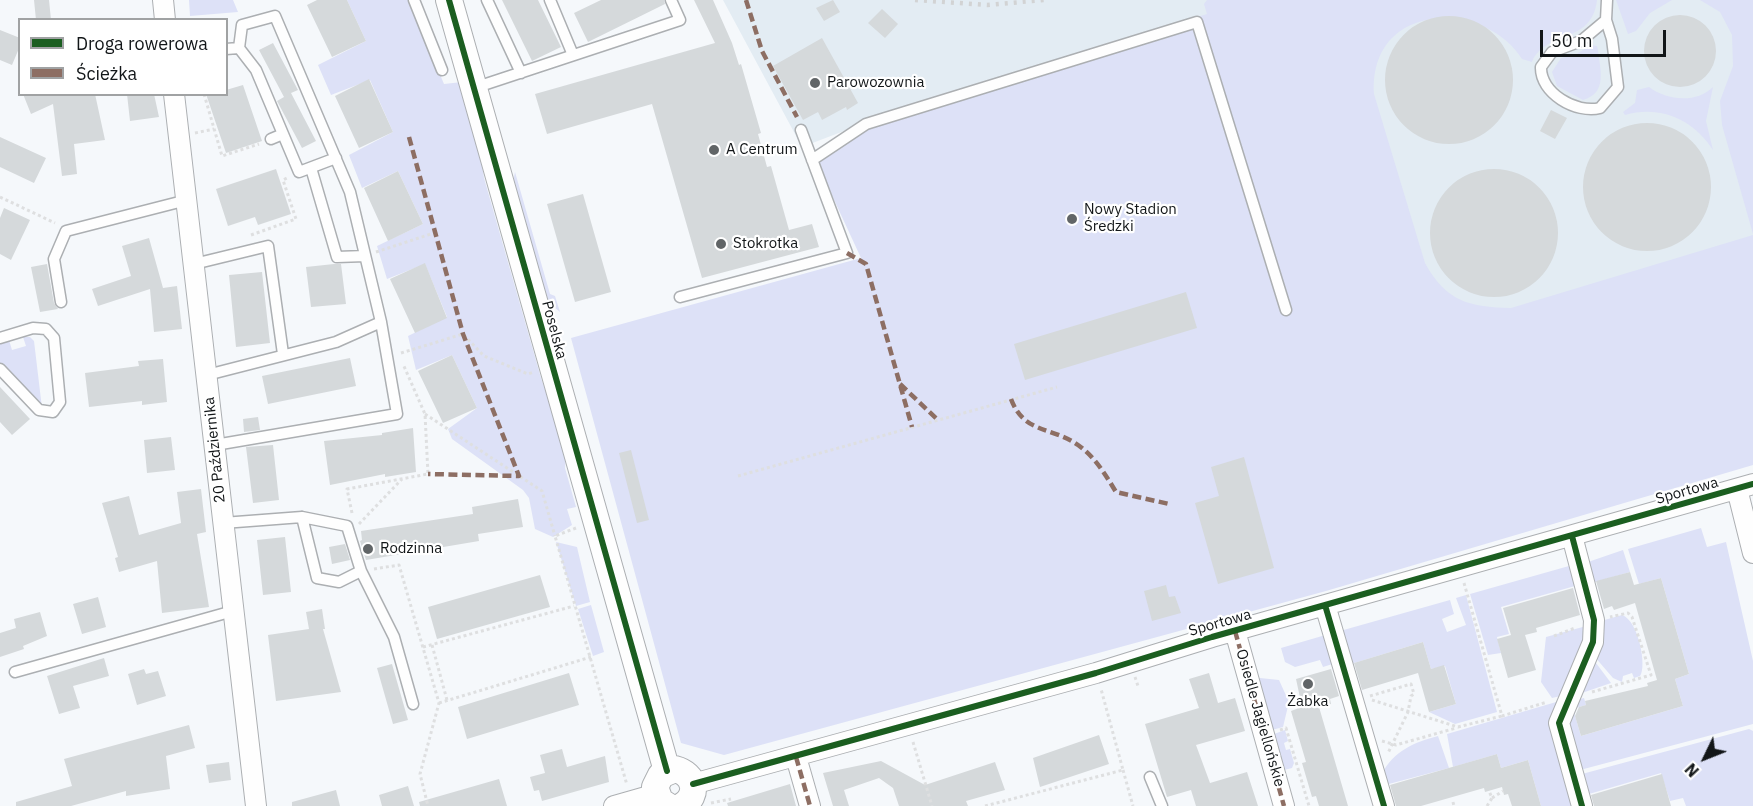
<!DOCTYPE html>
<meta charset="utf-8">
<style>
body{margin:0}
#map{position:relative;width:1753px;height:806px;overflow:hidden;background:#f5f8fb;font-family:"IBM Plex Sans",sans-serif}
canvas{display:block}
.legend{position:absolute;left:18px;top:18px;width:210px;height:78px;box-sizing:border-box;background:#fff;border:2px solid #a0a2a3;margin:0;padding:8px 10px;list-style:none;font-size:18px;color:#121618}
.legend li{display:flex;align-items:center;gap:12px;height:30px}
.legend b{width:30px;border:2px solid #a0a2a3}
.north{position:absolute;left:1675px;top:728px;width:60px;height:60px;-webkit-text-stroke:4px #fff;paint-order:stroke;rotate:227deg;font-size:16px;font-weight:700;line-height:24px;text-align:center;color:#121618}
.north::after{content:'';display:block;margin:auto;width:21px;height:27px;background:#121618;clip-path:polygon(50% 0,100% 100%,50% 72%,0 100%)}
.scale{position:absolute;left:1540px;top:30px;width:126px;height:27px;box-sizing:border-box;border:3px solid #121618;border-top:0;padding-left:8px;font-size:18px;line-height:21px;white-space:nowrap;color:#121618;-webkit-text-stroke:4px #fff;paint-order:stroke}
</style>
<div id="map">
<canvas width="1753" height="806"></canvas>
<ul class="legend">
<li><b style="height:8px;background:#1b5e20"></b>Droga rowerowa</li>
<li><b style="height:8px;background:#8d6e63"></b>Ścieżka</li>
</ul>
<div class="north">N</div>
<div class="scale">50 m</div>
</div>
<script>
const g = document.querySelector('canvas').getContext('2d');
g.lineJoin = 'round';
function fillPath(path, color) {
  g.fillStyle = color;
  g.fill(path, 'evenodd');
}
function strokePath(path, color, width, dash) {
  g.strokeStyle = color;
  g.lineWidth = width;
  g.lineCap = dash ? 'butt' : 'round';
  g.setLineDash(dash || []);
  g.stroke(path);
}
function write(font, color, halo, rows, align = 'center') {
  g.font = font + ' "IBM Plex Sans",sans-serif';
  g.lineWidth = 4.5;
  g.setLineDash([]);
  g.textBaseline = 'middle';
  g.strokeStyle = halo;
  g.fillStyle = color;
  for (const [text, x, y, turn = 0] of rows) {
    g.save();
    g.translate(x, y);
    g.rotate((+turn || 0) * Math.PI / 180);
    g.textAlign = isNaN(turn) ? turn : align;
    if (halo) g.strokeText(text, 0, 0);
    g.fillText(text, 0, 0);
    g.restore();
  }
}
const built = new Path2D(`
 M723,0H1753V270L1332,391L886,115L802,147Z`);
const green = new Path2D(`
 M189,0H233L238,12L190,16Z
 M347,0H409L444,84L462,82L479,144L484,178L541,378L566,450L565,468L576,507L567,509L572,525L553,537L535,529L529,498L523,490L452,439L448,429L477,408L452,355L416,370L408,336L447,317L425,264L387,279L377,246L423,224L398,171L362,188L349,155L393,132L370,80L331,95L318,65L366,41Z
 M1207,0H1597C1592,45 1546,29 1532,62L1522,59C1485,0 1369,0 1374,94L1425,263C1446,302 1470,307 1511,308L1753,235V465L1326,591L724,755L681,743L571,338L861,258L817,163L886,115L1207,14L1204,4Z
 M1616,0H1672L1650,13L1636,31L1628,34Z
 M1700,0H1753V234L1722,125L1720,101L1733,66L1732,35L1720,12Z
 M1591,45L1597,46L1598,50C1600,69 1608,93 1583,100L1557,86L1552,72L1561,58L1575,55Z
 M1649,87C1666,100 1696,104 1713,87L1706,121L1713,150C1693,119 1660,105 1625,115L1623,112L1635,103L1637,90Z
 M515,172L550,294L555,296L560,312L546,300L513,182Z
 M23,337H30L34,341L42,408L0,364V343L9,340L12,350L26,346Z
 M1701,528L1707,547L1726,542L1753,661V724L1580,770L1567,735L1573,701L1584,698L1586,705L1573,709L1581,736L1683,706L1675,679L1689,674L1661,578L1639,584L1628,549Z
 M556,542L577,547L590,602L576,606Z
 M1623,550L1630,572L1592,583L1588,562Z
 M1576,564L1582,584L1501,607L1509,634L1497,637L1501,653L1488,655L1470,594Z
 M1466,595L1497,712L1455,724L1429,712L1456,704L1445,666L1431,669L1423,642L1351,664L1340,631L1450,600L1454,614L1442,619L1447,632L1466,625L1456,598Z
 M591,605L604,652L593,656L578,609Z
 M1622,615C1639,621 1647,667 1640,676L1634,678L1632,673L1623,676L1622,682L1613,678L1594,656L1601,621Z
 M1590,625L1577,668C1566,675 1563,681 1565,695L1552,698L1541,682L1546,637Z
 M1329,634L1339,662L1323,667L1320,660L1295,667L1285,662L1281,648Z
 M1593,659L1611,683L1579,694Z
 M1260,678L1279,680L1289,702L1283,727L1272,730L1257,679Z
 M1563,700L1578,806H1541L1528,760L1501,768L1497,754L1453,767L1447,734Z
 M1749,729L1753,731V806H1686L1683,798L1670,801L1661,773L1589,794L1592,806H1588L1582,774Z
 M1285,730L1288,741L1284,743L1286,750L1290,749L1294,763L1292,768L1284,770L1274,734Z
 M1438,736L1449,768L1385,785L1382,774C1393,751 1415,742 1438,736Z`);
const building = new Path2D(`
 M34,0H49L51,20H36Z
 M317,0H347L366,41L332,57L307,5Z
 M502,0H538L561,47L532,61Z
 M601,0H664L665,4L588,42L574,13Z
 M694,0H713L732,43L739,65L741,64L761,133L758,134L767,167L771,166L789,230L812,224L819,247L702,278L652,104L547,134L535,94L715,43Z
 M833,0L840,12L824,21L816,8Z
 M882,9L898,24L885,38L868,23Z
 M1644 51a36 36 0 1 1 72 0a36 36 0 1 1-72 0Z
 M1385 80a64 64 0 1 1 128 0a64 64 0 1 1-128 0Z
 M0,30L20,38V46L12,65L0,60Z
 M822,38L858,103L847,110L846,107L822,120L818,112L803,120L773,66Z
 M273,43L298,90L291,93L316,141L302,148L277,101L284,97L259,50Z
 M369,79L393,132L359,148L335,96Z
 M243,85L262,141L226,153L206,94H226V90Z
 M23,94H95L105,140L74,144L77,174L62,176L53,104L31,114Z
 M127,94H154L159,117L130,121Z
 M1551,110L1567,118L1555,139L1540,131Z
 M1583 187a64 64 0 1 1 128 0a64 64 0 1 1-128 0Z
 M0,137L46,158L34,183L0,167Z
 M276,169L291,214L258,225L255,217L228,226L216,189Z
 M1430 233a64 64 0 1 1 128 0a64 64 0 1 1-128 0Z
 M398,171L423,224L388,241L364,188Z
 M583,194L611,292L575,302L547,204Z
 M4,208L30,220L11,260L0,254V218Z
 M149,238L163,288L177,286L182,329L154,332L150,289L98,306L92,289L131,276L122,246Z
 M425,263L447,318L415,333L390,279Z
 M47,264L54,303L58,309L40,312L31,267Z
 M334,264H341L346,304L311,307L306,267Z
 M262,272L270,343L236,347L229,275Z
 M1186,292L1197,328L1025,380L1014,344Z
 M452,355L477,408L443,423L418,371Z
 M350,358L356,386L268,404L262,376Z
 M163,359L167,402L142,405V401L89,407L85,373L139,366L138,361Z
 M0,387L30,419L12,435L0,422Z
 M258,417L260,430L244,432L243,419Z
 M413,428L416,472L385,477V474L330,485L324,441L382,435V433Z
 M171,437L175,470L147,473L144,440Z
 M273,445L279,500L253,503L246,447Z
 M631,450L649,520L637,523L619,453Z
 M1244,457L1274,568L1218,584L1195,503L1219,496L1211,467Z
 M201,489L206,532L197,534L209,607L162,613L157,561L119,572L115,558L118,557L102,503L129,496L139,535L181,523L177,492Z
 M518,499L523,527L478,534L479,541L366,560L360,541L362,540L361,531L473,514L472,507Z
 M285,537L291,592L263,595L257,540Z
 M345,544L350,560L332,564L329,547Z
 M1630,572L1634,585L1661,578L1689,674L1675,679L1683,706L1581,736L1575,716L1579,707L1586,705L1585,701L1648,686L1647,683L1657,680L1635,603L1614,610L1612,606L1604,609L1596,581Z
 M540,575L550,607L437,639L428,607Z
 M1166,585L1169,597L1175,596L1181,613L1152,621L1144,591Z
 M1573,588L1580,615L1536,628L1537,632L1525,635L1536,670L1508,678L1497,639L1511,635L1503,608Z
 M98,597L106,627L82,634L73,604Z
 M322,609L325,629H323L341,692L276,701L268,635L309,629L306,612Z
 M40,612L47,636L23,646L24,649L0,657V633L16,628L14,619Z
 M1423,642L1431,669L1444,665L1456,704L1429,712L1418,673L1362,690L1354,663Z
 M104,658L109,676L73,686L80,708L59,714L47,676Z
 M392,664L408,720L393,724L377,668Z
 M144,669L146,674L158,671L166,696L137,705L128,674Z
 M1331,669L1339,696L1330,699L1331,704L1319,707L1348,806H1319L1316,796L1312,797L1302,763L1306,762L1291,711L1302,707L1296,679Z
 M569,673L579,705L467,739L458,707Z
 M1209,673L1218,703L1235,698L1245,731L1196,745L1210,783L1247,772L1258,806H1196L1191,790L1167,797L1145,724L1199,708L1189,679Z
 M189,725L195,748L166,756L170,789L126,796V791L71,806H16V802L72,786L64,759Z
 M1099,735L1109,764L1040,787L1033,758Z
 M562,749L567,767L605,756L609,782L542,801L539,790L534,791L530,777L545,773L540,755Z
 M1497,754L1501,768L1528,760L1541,806H1512L1508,794L1504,795L1502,787L1485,792L1484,788L1421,806H1396L1390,785Z
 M881,761L925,785L995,762L1005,790L966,801L968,806H899L893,788L879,778L844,790L849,806H833L823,773Z
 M229,762L231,780L209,783L206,765Z
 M1662,774L1671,806H1594L1591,795Z
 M499,779L507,806H420L419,802Z
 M790,784L796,806H728L727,803Z
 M408,786L414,806H382L379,795Z
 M336,790L340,806H292V802Z`);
const path = new Path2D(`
 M204,94L222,156L259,144
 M195,133L214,129
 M0,197L55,223
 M251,235L296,219L283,180L289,177
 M376,252L434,233
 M401,353L463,334L484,356L528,374L534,372
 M425,414L542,491L555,536
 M738,476L1057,387
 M352,513L347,489L428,474L425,414L403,364
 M359,524L402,479
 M576,528L555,536L627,785
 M374,569L399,565L439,703L420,774L428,806
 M1464,583L1502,716L1547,702
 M1554,636L1575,628
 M432,645L447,700
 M423,647L574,606
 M1135,677L1138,686
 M1592,692L1651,675L1632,617L1628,613L1610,617
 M1370,696L1411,684L1414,694L1411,696L1408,712L1388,753
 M1372,700L1458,727L1502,716
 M439,703L591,657
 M1280,730L1286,728L1309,806
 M1382,741L1396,745L1456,728
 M913,742L932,806
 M1123,770L1133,806
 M1492,798L1503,791
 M1453,802L1454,806
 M711,803L731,799
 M985,806L1123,770L1101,689
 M1487,806L1492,798L1489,791`);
const service = new Path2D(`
 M414,0L442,70
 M487,0L521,73
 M550,0L573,55
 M1606,20L1581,41L1552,52L1541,67C1540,93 1576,114 1600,108L1618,87L1612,39L1606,20L1607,0
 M239,48L256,70L299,172L336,158
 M474,88L680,20L671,0
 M271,139L283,134
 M812,160L866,124L1197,22L1286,310
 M311,168L337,257L365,256
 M194,264L268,246L283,354
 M680,297L847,253L801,130
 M61,302L54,259L66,231L187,200
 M0,338L33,328L46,329L54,338L60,402L53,412L39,410L0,369
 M207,375L336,342L381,322L350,192L275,16L242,25L239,48L226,49
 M215,445L397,414L381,322
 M223,523L302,517L347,526L361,571L339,582L317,578L302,517
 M361,571L394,637L413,704
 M15,672L233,611
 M1150,777L1162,806`);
const minor = new Path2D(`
 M163,0L165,20
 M174,94L256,806
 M1737,489L1753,553
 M1572,536L1594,620L1593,642L1559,723L1582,806
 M1325,605L1384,806
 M1235,631L1284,806
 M796,757L810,806
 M693,784L1096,673L1212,637L1753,484
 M614,806L656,794`);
const tertiary = new Path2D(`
 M449,0L667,771
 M668,806L660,801L655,787L661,775L675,769C695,774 700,795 682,806`);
const rail = new Path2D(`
 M915,0L987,5L1044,0`);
const quiet = new Path2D(`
 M746,0L762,51L797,117
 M409,137L463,334L519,476L428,474
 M847,253L866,264L912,427
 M900,384L938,420
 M1011,399C1024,434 1051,426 1078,445C1095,457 1105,474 1116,492L1169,504
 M1235,631L1284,806
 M796,757L810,806`);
const cycleway = new Path2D(`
 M449,0L667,771
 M1572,536L1594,620L1593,642L1559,723L1582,806
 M1325,605L1384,806
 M693,784L1096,673L1212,637L1753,484`);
const markers = [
 [815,83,6,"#616567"],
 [714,150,6,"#616567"],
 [1072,219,6,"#616567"],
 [721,244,6,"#616567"],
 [368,549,6,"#616567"],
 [1308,684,6,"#616567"]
];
const poiNames = [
 ["Parowozownia",827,83],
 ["A Centrum",726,150],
 ["Nowy Stadion",1084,210],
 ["Średzki",1084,227],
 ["Stokrotka",733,244],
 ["Rodzinna",380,549],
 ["Żabka",1308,702,"center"]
];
const streetNames = [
 ["Poselska",554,330,75],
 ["20 Października",215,450,-96],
 ["Sportowa",1687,491,-16],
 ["Sportowa",1220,623,-16],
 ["Osiedle Jagiellońskie",1260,718,74]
];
fillPath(built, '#e3ecf3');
fillPath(green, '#dde1f7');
fillPath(building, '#d5d9db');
strokePath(service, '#acafb2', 13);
strokePath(minor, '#acafb2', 22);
strokePath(tertiary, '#acafb2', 28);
strokePath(path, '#dedfe0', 3, [3, 3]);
strokePath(service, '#fefefe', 10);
strokePath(minor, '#fefefe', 20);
strokePath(tertiary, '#fefefe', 26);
strokePath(rail, '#d2d3d4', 4.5, [3, 6]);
strokePath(quiet, '#8d6e63', 4.5, [9, 4.5]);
strokePath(cycleway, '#1b5e20', 6);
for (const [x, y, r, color] of markers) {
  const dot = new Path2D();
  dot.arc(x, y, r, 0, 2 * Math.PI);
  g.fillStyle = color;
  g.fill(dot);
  strokePath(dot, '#fff', 2);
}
write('15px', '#121618', '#fff', poiNames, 'left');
write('15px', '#121618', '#fff', streetNames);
</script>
